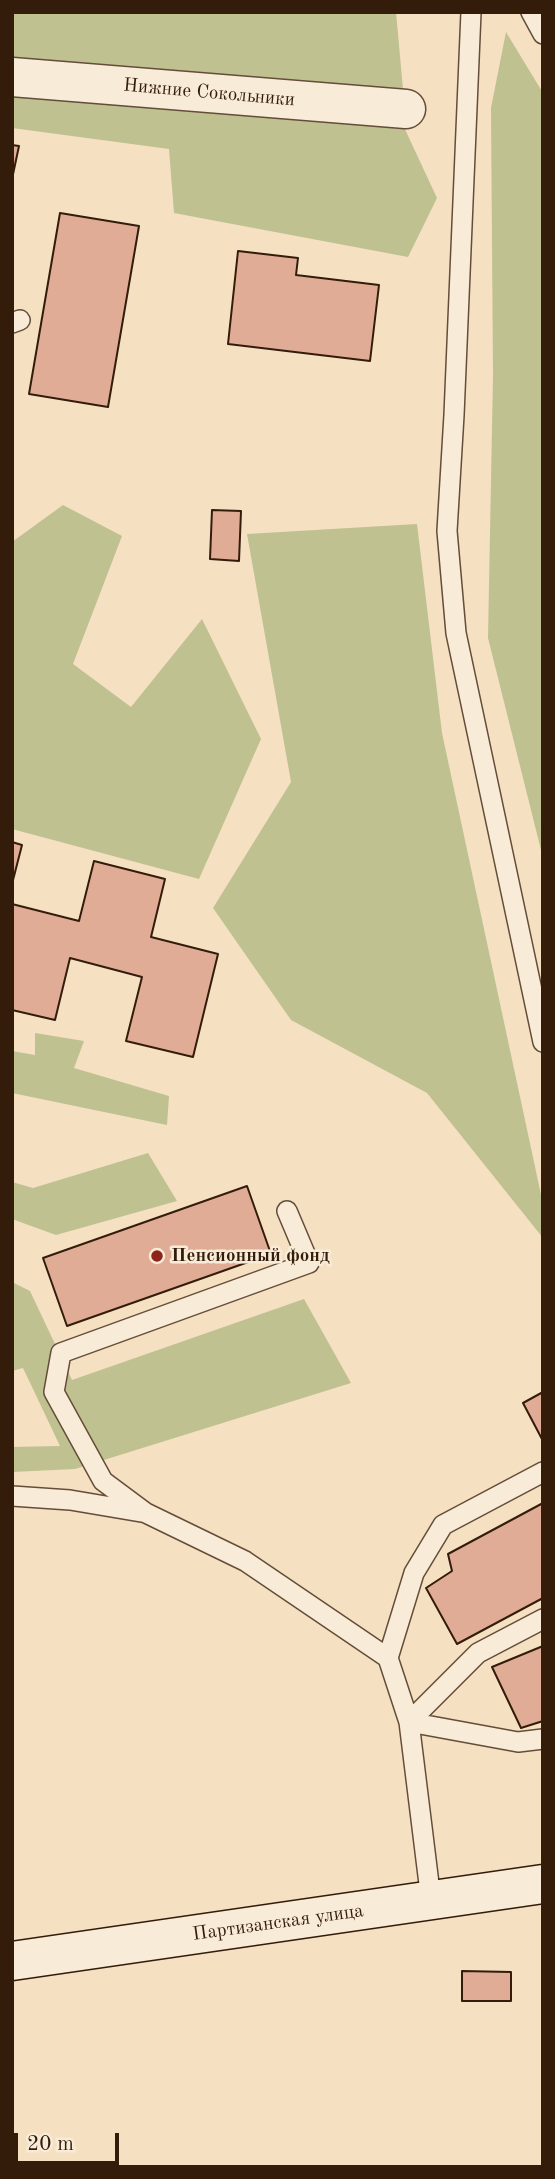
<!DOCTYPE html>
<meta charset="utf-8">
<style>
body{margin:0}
#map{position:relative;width:555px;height:2179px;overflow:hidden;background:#f5e0c2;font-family:"Old Standard TT",serif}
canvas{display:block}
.frame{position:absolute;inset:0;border:14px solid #341c0b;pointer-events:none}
.scale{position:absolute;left:14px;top:2133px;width:105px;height:32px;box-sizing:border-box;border:4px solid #341c0b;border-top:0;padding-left:9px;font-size:21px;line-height:24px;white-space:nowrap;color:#341c0b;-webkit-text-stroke:5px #f8ebd7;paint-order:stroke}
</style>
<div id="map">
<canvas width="555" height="2179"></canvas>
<div class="frame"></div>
<div class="scale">20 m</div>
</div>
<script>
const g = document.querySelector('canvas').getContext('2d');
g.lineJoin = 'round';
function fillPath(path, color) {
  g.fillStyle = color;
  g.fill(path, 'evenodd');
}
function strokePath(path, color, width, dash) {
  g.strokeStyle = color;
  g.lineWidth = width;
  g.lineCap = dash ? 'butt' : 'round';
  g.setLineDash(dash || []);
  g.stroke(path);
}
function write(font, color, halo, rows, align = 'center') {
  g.font = font + ' "Old Standard TT",serif';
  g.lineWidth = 5;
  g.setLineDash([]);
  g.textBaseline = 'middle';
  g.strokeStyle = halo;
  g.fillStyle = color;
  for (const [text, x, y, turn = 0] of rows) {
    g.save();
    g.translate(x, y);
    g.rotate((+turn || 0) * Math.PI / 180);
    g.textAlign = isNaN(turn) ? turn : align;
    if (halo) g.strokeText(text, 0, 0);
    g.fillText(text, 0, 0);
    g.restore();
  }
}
const green = new Path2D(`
 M12,12H396L403,89L12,59Z
 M506,32L543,93V858L488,638L493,376L491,108Z
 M12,95L403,125L437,198L408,257L174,213L169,149L12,128Z
 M63,505L122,536L73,664L131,707L202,619L261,739L199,879L12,829V542Z
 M417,524L442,733L543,1204V1238L427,1093L291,1020L213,908L291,782L247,534Z
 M35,1033L84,1041L74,1068L169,1096L167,1125L12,1093V1051L35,1055Z
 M148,1153L177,1201L56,1235L12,1219V1182L33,1188Z
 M12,1282L30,1291L72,1380L304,1299L351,1383L75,1469L12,1472V1447L60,1446L23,1368L12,1371Z`);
const building = new Path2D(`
 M12,145L19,146L12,179Z
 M60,213L139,226L108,407L29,394Z
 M238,251L298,258L296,275L379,285L370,361L228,344Z
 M212,510L241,511L239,561L210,559Z
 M12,842L22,845L12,884Z
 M94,861L165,879L151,937L218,954L193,1057L126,1041L142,977L70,958L55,1020L12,1010V904L79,921Z
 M247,1186L271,1254L67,1326L43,1258Z
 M543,1392V1441L523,1403Z
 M543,1503V1598L457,1644L426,1588L452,1571L448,1554Z
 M543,1646V1721L521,1728L492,1667Z
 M462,1971L511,1972V2001H462Z`);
const lane = new Path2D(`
 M471,12L454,415L447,531L456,633L543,1042
 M531,12L543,34
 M12,323L20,320
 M287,1211L309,1263L61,1353L54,1392L103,1481L146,1513L245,1561L388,1658L409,1722L431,1900
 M12,1496L70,1500L141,1512
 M388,1658L414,1573L443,1525L543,1472
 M409,1722L478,1653L543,1619
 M409,1722L518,1742L543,1739`);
const street = new Path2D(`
 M12,77L406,109`);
const secondary = new Path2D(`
 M12,1961L543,1884`);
const markers = [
 [157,1256,7,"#8f2418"]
];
const streetNames = [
 ["Нижние Сокольники",209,93,5],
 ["Партизанская улица",278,1923,-8]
];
const poiNames = [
 ["Пенсионный фонд",171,1256]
];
fillPath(green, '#bfc190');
fillPath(building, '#e1ac96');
strokePath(building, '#341c0b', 2);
strokePath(lane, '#644d39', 22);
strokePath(street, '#644d39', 41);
strokePath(secondary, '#341c0b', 41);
strokePath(lane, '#f8ebd7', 19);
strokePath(street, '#f8ebd7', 38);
strokePath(secondary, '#f8ebd7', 38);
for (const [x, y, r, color] of markers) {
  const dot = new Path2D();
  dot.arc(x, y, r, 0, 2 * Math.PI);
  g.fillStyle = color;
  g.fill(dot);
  strokePath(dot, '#f8ebd7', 2.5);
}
write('19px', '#341c0b', '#f8ebd7', streetNames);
write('bold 19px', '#341c0b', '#f8ebd7', poiNames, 'left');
</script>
